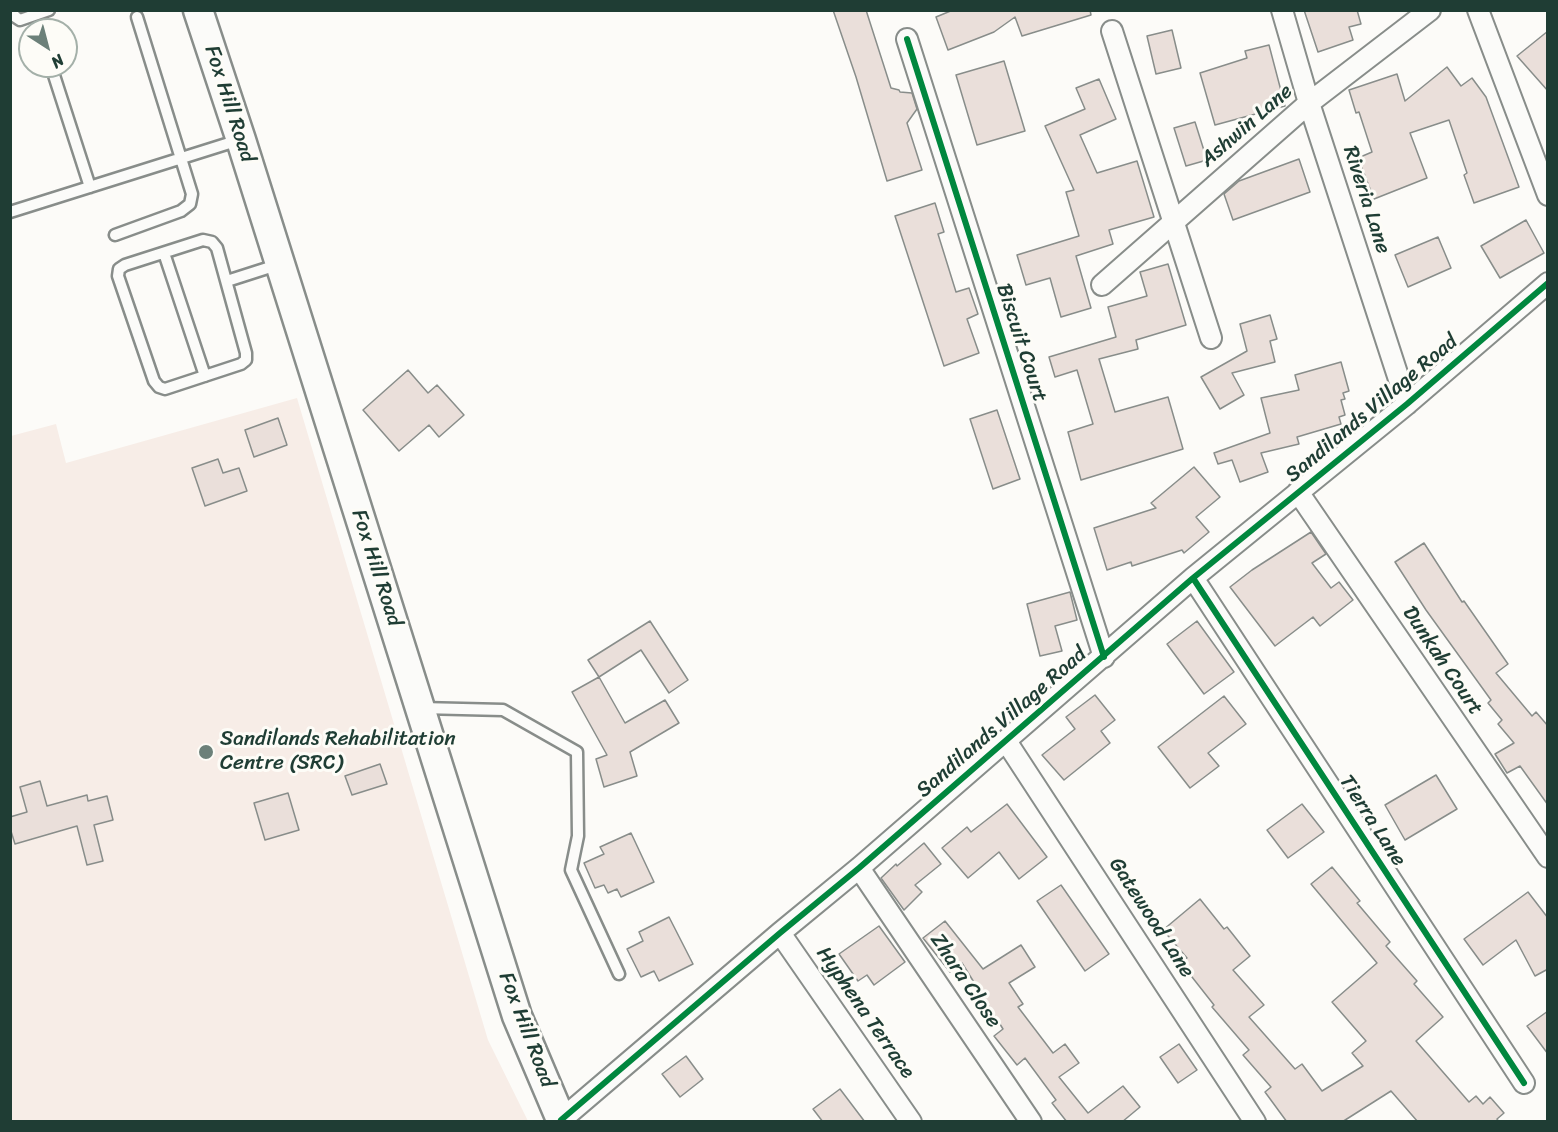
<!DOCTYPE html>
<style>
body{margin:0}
#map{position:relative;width:1558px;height:1132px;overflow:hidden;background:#fcfbf8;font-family:Sriracha,sans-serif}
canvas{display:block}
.frame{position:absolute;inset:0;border:12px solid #1f3d34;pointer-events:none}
.north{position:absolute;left:18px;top:18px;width:60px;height:60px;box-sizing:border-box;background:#fdfcf7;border:2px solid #a4b0a9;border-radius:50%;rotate:144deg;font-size:16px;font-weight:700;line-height:24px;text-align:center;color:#1f3d34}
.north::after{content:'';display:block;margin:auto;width:21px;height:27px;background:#6c8079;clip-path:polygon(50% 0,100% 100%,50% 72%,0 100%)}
</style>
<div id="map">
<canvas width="1558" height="1132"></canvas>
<div class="frame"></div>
<div class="north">N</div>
</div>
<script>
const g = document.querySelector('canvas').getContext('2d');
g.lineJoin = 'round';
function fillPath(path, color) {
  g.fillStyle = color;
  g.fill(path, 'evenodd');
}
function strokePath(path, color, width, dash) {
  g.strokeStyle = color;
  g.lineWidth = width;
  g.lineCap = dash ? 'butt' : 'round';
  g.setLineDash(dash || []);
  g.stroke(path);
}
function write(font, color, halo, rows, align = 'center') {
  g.font = font + ' Sriracha,sans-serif';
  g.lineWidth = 6;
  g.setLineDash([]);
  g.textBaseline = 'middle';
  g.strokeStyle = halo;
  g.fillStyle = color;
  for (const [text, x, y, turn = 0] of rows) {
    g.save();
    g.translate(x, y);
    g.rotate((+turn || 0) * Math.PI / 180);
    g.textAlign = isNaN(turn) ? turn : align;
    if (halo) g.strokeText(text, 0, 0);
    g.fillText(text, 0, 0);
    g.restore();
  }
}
const built = new Path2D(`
 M297,398L488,1040L528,1121L11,1122V436L56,424L66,463Z`);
const building = new Path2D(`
 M833,10H866L891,88L899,90L900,92L912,93L917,109L907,123L922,170L887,181L856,77Z
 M953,10H1090L1091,15L1022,36L1015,17L994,32L948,50L936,17Z
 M1304,10H1357L1361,24L1349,27L1353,40L1318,52Z
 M1172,30L1181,68L1156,74L1147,36Z
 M1548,31V91L1517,56Z
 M1269,45L1285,106L1215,125L1200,73L1247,58L1245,51Z
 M1004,61L1025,131L977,145L956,75Z
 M1447,67L1461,86L1472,78L1486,97L1519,187L1474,203L1464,175L1467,173L1449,120L1410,133L1427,178L1374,199L1358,158L1372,152L1359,112L1356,113L1349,90L1397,74L1405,101Z
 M1099,79L1116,119L1080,135L1097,173L1137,161L1154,217L1109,230L1113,244L1076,256L1091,308L1061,317L1050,278L1026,285L1017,255L1079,236L1066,192L1074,190L1045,126L1085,109L1076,88Z
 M1195,122L1207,160L1186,166L1174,128Z
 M1299,159L1310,192L1233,220L1224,194L1239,181Z
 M935,203L944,232L938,234L956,292L969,288L978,314L967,319L979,353L944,366L895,216Z
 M1526,220L1544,253L1500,278L1481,246Z
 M1438,237L1451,268L1408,287L1395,255Z
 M1168,264L1186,325L1136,340L1138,349L1099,359L1115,412L1168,397L1183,449L1081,480L1068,432L1093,424L1077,370L1055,377L1049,357L1116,337L1108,307L1147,296L1140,272Z
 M1270,315L1277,339L1270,341L1275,362L1232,373L1244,395L1220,409L1201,377L1247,351L1240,324Z
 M1341,362L1349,391L1343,393L1345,399L1341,400L1345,415L1339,417L1341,424L1297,437L1299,444L1261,453L1268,472L1240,482L1232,460L1218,464L1214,453L1270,433L1261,398L1299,390L1295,375Z
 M408,370L428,393L437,385L464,415L439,437L429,425L399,451L363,410Z
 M997,410L1020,479L993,489L970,419Z
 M278,418L287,445L254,457L245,430Z
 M218,459L223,473L239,468L247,491L205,506L192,468Z
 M1194,467L1220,497L1196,517L1209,532L1184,553L1182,550L1132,566L1131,562L1107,570L1094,528L1156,508L1151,503Z
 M1311,532L1326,554L1312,563L1331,588L1339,582L1353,600L1320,626L1313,617L1275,646L1230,587L1252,570Z
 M1424,543L1462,602L1464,601L1508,664L1496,673L1532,716L1536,712L1548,726V805L1520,766L1507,773L1495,754L1514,743L1498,724L1502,720L1488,703L1491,700L1426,610L1395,562Z
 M1070,592L1077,620L1055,626L1062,651L1040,656L1027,604Z
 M650,621L688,680L669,693L641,650L599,677L588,660Z
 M1197,621L1234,672L1204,694L1167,644Z
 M599,677L625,723L665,700L679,723L630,752L637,776L604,787L596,759L607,755L572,692Z
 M1095,695L1115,720L1101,731L1110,743L1064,780L1042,755L1075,729L1066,717Z
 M1224,696L1246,724L1208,753L1219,766L1190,788L1158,747Z
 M380,764L387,784L352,795L345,776Z
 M1436,775L1457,809L1405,840L1385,805Z
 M40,781L47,806L87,795L88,801L107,796L113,820L94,825L103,861L87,865L77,826L15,844L10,828V817L27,812L20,787Z
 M288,793L299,830L265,840L254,803Z
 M1007,804L1047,857L1019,879L999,852L968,878L942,848L967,827L971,832Z
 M1302,804L1324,832L1288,858L1267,830Z
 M631,833L654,882L621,897L617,889L608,893L604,885L595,888L584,863L604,854L600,847Z
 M924,843L941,864L915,885L922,892L904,910L881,878L896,864L897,866Z
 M1332,867L1360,901L1357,903L1390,942L1386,946L1417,981L1414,984L1443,1017L1416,1041L1469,1102L1476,1096L1483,1104L1490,1097L1504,1113L1497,1119L1499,1122H1418L1391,1091L1342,1122H1287L1265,1092L1271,1087L1243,1055L1249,1050L1212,1007L1214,1005L1181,963L1187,958L1163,930L1200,899L1224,929L1227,927L1250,956L1233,970L1264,1005L1249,1017L1295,1069L1302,1064L1322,1091L1363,1066L1352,1053L1366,1041L1332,1002L1377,963L1311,884Z
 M1061,885L1109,954L1085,971L1037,901Z
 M1528,892L1548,918V969L1535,976L1516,940L1483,965L1464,939Z
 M669,917L693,964L659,981L654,971L641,977L627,949L643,941L639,932Z
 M945,921L983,969L1021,945L1035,967L1009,983L1023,1004L1018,1007L1053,1053L1065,1044L1079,1063L1059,1077L1088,1113L1123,1086L1140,1107L1122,1122H1067L1052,1103L1056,1100L1025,1058L1017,1065L994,1036L1003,1029L962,963L950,972L923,938Z
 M879,926L905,962L874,985L867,975L858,981L839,954Z
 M1548,1011V1054L1527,1026Z
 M1179,1044L1197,1070L1178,1083L1160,1057Z
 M686,1056L703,1079L680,1097L662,1074Z
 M840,1089L865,1122H823L813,1109Z`);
const service = new Path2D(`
 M13,10L14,16L20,20L49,10
 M51,66L90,187
 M10,212L239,140
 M115,235L181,211L190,204L192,194L137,17
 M203,240L212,242L217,248L246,353V360L241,364L165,389L159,387L154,381L118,276L119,269L125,265Z
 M164,253L205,376
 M227,281L280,264
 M421,708L503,710L577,752L578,836L571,870L619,974`);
const minor = new Path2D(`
 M1282,10L1309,103L1407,404
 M1478,10L1548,195
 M1112,31L1211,338
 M907,39L1104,657
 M1102,285L1309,103L1430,10
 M1298,492L1548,857
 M1193,578L1524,1083
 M1006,741L1255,1122
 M859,868L1031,1122
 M780,933L911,1122
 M561,1120L780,933L859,868L1193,578L1407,404L1548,283`);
const secondary = new Path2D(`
 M198,10L241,140L517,1016L562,1122`);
const cycleway = new Path2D(`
 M907,39L1104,657
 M1193,578L1524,1083
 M561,1120L780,933L859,868L1193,578L1407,404L1548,283`);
const markers = [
 [206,752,8,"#6c8079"]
];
const streetNames = [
 ["Fox Hill Road",229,104,72],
 ["Ashwin Lane",1247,126,-41],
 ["Riveria Lane",1366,200,72],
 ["Biscuit Court",1021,343,72],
 ["Sandilands Village Road",1372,409,-40],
 ["Fox Hill Road",376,568,72],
 ["Dunkah Court",1442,661,56],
 ["Sandilands Village Road",1002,723,-41],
 ["Tierra Lane",1372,821,57],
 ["Gatewood Lane",1151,918,57],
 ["Zhara Close",965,981,56],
 ["Hyphena Terrace",865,1013,55],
 ["Fox Hill Road",526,1030,69]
];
const poiNames = [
 ["Sandilands Rehabilitation",220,740],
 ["Centre (SRC)",220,764]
];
fillPath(built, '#f7ede7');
fillPath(building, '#eadfda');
strokePath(building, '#888d8a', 1.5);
strokePath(service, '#888d8a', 15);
strokePath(minor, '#888d8a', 24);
strokePath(secondary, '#888d8a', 33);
strokePath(service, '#fbfbf9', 10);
strokePath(minor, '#fbfbf9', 20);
strokePath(secondary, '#fbfbf9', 28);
strokePath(cycleway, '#00873e', 6);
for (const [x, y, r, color] of markers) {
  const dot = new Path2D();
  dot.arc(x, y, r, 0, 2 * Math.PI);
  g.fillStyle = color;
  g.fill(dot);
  strokePath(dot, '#fdfcf7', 2);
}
write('21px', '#1f3d34', '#fdfcf7', streetNames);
write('21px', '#1f3d34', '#fdfcf7', poiNames, 'left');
</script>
